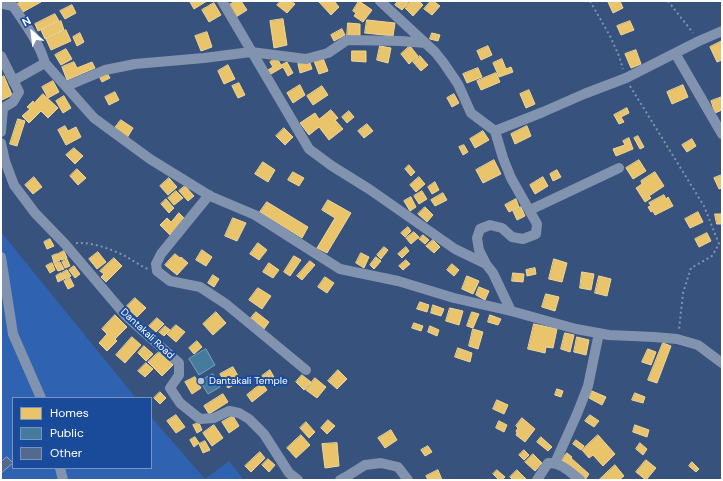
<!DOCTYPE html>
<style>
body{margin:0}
#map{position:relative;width:723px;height:481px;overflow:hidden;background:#37527d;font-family:"DM Sans",sans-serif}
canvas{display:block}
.frame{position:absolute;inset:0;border:2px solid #fff;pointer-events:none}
.legend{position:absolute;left:12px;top:397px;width:140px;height:72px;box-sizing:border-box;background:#1a4b9a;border:1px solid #7693c2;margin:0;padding:5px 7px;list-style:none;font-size:12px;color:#fff}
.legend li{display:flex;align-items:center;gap:8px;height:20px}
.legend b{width:20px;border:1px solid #7693c2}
.north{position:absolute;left:12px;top:12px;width:40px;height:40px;-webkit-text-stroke:3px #1a4b9a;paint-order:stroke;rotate:332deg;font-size:11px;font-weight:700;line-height:16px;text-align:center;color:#fff}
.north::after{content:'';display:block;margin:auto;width:14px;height:18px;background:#fff;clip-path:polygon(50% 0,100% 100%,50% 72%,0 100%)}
</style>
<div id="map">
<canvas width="723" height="481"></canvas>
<div class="frame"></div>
<ul class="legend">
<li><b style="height:11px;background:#e9c46a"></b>Homes</li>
<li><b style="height:11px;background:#457b9d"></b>Public</li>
<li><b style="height:11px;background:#546a8c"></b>Other</li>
</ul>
<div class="north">N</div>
</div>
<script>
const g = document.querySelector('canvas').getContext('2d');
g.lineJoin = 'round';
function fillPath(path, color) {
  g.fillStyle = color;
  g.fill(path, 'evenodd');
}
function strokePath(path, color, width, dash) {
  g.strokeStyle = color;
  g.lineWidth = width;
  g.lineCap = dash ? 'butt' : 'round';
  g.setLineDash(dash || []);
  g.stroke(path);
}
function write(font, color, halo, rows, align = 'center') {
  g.font = font + ' "DM Sans",sans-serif';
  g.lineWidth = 4;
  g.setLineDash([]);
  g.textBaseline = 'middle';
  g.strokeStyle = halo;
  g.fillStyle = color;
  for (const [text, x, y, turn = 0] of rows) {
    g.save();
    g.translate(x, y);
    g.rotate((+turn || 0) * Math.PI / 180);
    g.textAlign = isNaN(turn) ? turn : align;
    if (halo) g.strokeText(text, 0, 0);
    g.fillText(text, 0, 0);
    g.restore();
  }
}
const green = new Path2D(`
 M1,232L136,398H13V468H151V417L205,479L229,461L244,480H1Z`);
const homes = new Path2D(`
 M23,1H40L41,2L21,13L17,4Z
 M192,1H207L194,9L190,2Z
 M236,1H241L247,10L236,17L229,5Z
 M281,1H291L295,4L287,13L277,5Z
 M320,1H334L339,7L331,15L319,2Z
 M359,1L372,10L363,22L354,16L356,13L353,11Z
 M398,1H409L402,10L395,5Z
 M411,1H419L423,5L413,16L405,8Z
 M431,1H433L440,6L432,15L424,9Z
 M609,1H620L623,8L613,13L608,2Z
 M214,3L221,15L209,22L202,10Z
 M72,5L76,13L65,19L60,11Z
 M55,14L59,21L38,31L35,24Z
 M283,19L287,45L274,48L270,21Z
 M367,20L395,23L393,36L365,33Z
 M61,21L64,30L45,39L41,30Z
 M630,21L634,30L621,35L617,26Z
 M348,23L360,24V38H347Z
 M342,29L345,35L334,41L331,35Z
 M66,30L71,41L51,50L46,39Z
 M207,32L212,47L201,51L195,36Z
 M80,33L84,42L77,46L73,37Z
 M432,33L440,35L438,41L430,39Z
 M722,41V60L717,62L710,47Z
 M380,46L391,48L388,63L377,60Z
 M410,46L418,56L409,64L401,54Z
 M488,46L492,55L481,60L477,51Z
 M66,49L72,59L61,65L55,55Z
 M636,50L641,64L631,68L625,54Z
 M352,51H366V62L352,61Z
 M420,56L428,65L421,71L413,62Z
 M277,58L281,65L287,62L293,73L288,76L283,67L271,74L268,70L273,67L270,62Z
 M323,58L328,71L319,74L314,61Z
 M502,59L506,69L511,67L513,72L499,77L493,63Z
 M309,60L312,69L300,73L298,64Z
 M74,62L77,68L92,62L95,68L67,80L62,67Z
 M228,65L235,79L224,84L218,71Z
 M478,68L482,77L467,83L463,74Z
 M107,73L110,78L102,82L99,76Z
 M496,73L500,82L481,90L477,81Z
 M4,76L12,95L2,100L1,97V78Z
 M53,81L59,92L48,98L42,87Z
 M239,83L245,95L238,98L232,86Z
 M300,85L305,95L293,103L287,93Z
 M683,85L688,97L672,104L667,92Z
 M322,86L328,95L313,105L307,96Z
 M529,90L535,104L526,108L520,94Z
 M115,92L119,100L109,105L105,97Z
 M43,94L58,108L48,118L41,111L29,123L22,116L30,109L27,107L33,101L34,103Z
 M454,94L459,103L452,107L447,98Z
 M64,96L71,108L63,113L56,101Z
 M722,97V110L715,113L711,101Z
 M627,108L629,113L621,117L624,122L619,124L614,115Z
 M331,110L338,118L335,120L343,129L329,140L319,127L309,135L300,123L315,113L319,119Z
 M349,111L354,117L347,123L342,117Z
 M18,119L25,121L17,146L10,144Z
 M121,120L133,128L127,138L114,129Z
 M367,124L373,131L364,138L358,131Z
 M65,126L68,131L76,127L81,137L66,145L58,130Z
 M527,126L531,136L515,144L511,134Z
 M284,128L293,137L285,145L276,136Z
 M483,131L489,140L475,148L470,139Z
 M638,136L644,147L640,149L634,138Z
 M629,138L633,149L616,156L613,149L625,145L623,141Z
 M692,139L696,146L687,152L682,145Z
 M464,145L468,152L463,155L459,147Z
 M74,148L83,156L75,164L66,155Z
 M494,160L501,174L483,183L476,170Z
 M639,160L646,171L633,179L626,168Z
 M263,162L275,170L268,182L255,174Z
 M409,165L415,172L411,176L405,169Z
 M77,169L86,178L78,185L70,176Z
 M557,170L561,177L553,181L550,174Z
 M293,172L304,178L299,186L288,180Z
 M655,172L664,186L649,196L651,198L645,202L636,188L642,184L641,181Z
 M722,175V188L719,189L714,178Z
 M34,177L42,187L33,194L25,185Z
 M419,177L425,184L416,192L410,185Z
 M543,177L548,186L535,194L530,185Z
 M169,178L177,187L168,195L160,186Z
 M435,182L439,190L432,194L428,187Z
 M185,186L194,196L188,201L179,191Z
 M176,191L183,198L174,205L168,198Z
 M422,191L427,199L419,204L414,196Z
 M443,193L447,200L435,206L431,200Z
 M664,195L666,199L668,197L673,206L655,215L653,211L651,212L648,207L651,206L649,203Z
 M411,197L416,207L410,211L404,201Z
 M166,199L174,208L169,213L161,204Z
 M516,199L519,207L509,212L505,205Z
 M328,200L351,213L327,253L317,248L335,218L322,210Z
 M267,202L308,227L302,238L260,212Z
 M425,207L433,215L427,222L418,214Z
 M521,207L525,216L517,220L513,211Z
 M698,212L703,222L690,228L685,219Z
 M179,213L185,219L170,235L160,225L167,218L171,222Z
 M715,214H722V224H717Z
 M233,218L246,223L237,241L225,236Z
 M408,227L411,231L405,237L401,233Z
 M414,232L419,237L411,244L406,238Z
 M707,233L711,241L699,247L695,239Z
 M423,235L429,240L425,244L419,239Z
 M50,239L54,246L47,249L44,242Z
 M433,240L440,247L434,253L426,246Z
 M258,243L267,250L259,260L250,254Z
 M384,247L388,250L381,259L377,255Z
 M406,247L409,251L402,258L398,254Z
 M202,250L212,257L206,266L196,260Z
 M64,251L67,258L61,260L58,254Z
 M98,252L106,262L97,269L89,259Z
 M361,253L369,257L364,268L356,263Z
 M57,254L60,260L54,263L52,256Z
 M175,254L180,258L181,257L188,263L177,275L165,265Z
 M294,256L301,260L290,276L284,272Z
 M376,257L381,261L374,269L370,265Z
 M114,258L122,266L106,282L101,277L104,274L100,271Z
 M67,259L70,266L65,268L62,262Z
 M554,259L567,263L562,282L549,279Z
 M406,260L410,264L403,270L399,266Z
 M310,261L315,265L302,280L297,276Z
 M60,262L64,269L58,271L54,264Z
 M52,263L55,270L50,273L46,266Z
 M269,263L279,270L273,278L263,272Z
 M452,264L459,270L454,276L447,270Z
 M74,266L80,274L75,278L69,270Z
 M535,268L536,274L527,276L526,270Z
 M67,270L71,276L65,279L62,273Z
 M582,272L594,274L591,290L580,288Z
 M61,273L64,279L58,282L56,276Z
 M513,273L524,274L523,282L512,281Z
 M213,275L219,279L214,287L208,283Z
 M467,276L479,281L473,294L462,289Z
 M599,276L611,279L607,296L595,293Z
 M325,277L334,283L327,293L318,287Z
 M70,278L74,286L68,289L64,281Z
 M479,287L489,291L485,300L476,295Z
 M258,288L271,296L262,309L249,300Z
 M546,294L559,297L555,311L542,307Z
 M135,298L146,308L137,317L126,307Z
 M420,302L429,305L427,312L417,309Z
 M433,305L444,309L441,316L431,313Z
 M450,308L463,311L459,325L446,321Z
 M216,312L226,323L213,335L203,324Z
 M256,312L269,322L264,329L251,318Z
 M472,312L479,314L473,328L467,326Z
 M115,315L127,327L115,339L117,341L107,351L99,343L107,334L102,329Z
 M490,315L501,319L498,325L488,322Z
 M157,318L164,324L156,332L149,326Z
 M414,323L423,326L421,331L412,328Z
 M534,324L557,329L553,348L546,347L545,353L528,349Z
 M176,325L185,332L176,342L167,334Z
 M165,326L170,330L164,336L159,332Z
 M430,326L439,330L437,336L428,332Z
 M473,329L483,332L478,349L469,346Z
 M565,333L574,335L570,352L561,349Z
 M132,337L141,345L125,363L116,355Z
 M577,337L589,340L586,355L574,352Z
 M197,341L202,347L194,354L189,348Z
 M663,343L671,346L657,383L648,380Z
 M144,346L153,354L146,361L138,353Z
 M458,348L472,353L470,362L455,357Z
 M648,349L656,352L651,365L642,362Z
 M159,352L173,365L162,376L148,362Z
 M146,363L153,369L145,377L138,371Z
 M233,367L241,381L228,388L220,374Z
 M270,370L275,379L268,384L262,376Z
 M338,370L347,379L337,389L328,381Z
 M302,375L311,382L304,390L296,382Z
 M195,377L201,388L192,394L185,382Z
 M315,378L326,387L317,398L306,390Z
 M262,383L267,390L252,402L247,395Z
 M557,389L563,391L561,397L555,395Z
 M592,391L606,397L602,405L589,398Z
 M160,392L166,398L160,404L154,398Z
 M635,393L645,397L643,403L632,400Z
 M223,394L228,402L209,414L204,406Z
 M497,400L508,405L504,414L493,409Z
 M176,415L185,427L176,433L167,421Z
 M590,415L599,421L594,427L585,421Z
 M233,416L239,426L229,433L222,422Z
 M522,418L535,429L525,442L516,435L517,433L516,431L518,428L516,426Z
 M328,420L335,426L327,434L321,428Z
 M499,421L507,425L504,432L496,428Z
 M306,422L315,432L309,438L300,428Z
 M199,423L202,430L197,433L193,425Z
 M214,425L223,438L212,446L203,433Z
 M635,425L649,430L647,437L633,432Z
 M391,430L397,440L385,448L378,438Z
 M301,435L310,445L296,458L287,448Z
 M598,435L615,454L603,466L593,455L589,458L582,450Z
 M195,437L199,443L194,447L190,440Z
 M541,437L552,447L548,451L537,442Z
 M576,440L584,446L581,450L573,444Z
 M205,441L210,450L203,453L199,444Z
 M337,443L339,466L325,468L322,444Z
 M640,443L647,449L643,455L636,449Z
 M428,446L432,452L425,456L421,450Z
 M524,450L529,455L524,460L519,455Z
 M260,452L265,458L251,472L245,466Z
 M567,453L572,457L571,458L589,474L585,480L566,464L561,461Z
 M533,454L542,463L535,471L525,462Z
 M268,459L275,465L269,472L262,465Z
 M646,460L656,468L646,480L636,472Z
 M692,462L699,469L696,472L689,466Z
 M615,465L624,476L619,480H599Z
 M438,470L442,480H428L426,476Z
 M497,470L505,477L502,480H499L493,474Z
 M517,470L527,480H513L510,477Z`);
const public = new Path2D(`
 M206,349L215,365L199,375L189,359Z
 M213,374L220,387L208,394L200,381Z`);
const building = new Path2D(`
 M7,457L13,463L1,473V462Z`);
const path = new Path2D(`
 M590,1L610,36L619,56L623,69
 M668,1L693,33
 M630,86L704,206L719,244L712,256L691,268L683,293L679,330
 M76,243C92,242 111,249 125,256C133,260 140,266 148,269`);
const minor = new Path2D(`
 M222,1L309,149L332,166L369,189L455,249L486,264
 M380,1L435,52L443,62L458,84L471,113L495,131L503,158L511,178L537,224L536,234L523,239L512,237L502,228L490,225L480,229L477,238L479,250L486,264L493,273L511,311
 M3,4L13,6C25,24 39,42 45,63L94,118L150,159L210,196L255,215L340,269L398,281L454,298L511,311L576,329L609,335L654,337L677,339L698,345L722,363
 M675,53L722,134
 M1,56L19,92L13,102L3,108L1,132
 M13,81L45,63
 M67,86L105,70L135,64L204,58L251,52L306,59L328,53L347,40L401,41L425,43
 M495,131L543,112L584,94L626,78L699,41L722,31
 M1,143L5,161L14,185L35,213L65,244L126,316L179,363V375L170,388L180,403L200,419L214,418L229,411L239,413L249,419L264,434L289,473L298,480
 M209,195L161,254L156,264L157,271L170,281L200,287L226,304L306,370
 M530,210L619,168
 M1,257L13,334L41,398
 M555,463L577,414L588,386L599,333
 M60,468L63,480
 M340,480L349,475L365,465L381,463L398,467L408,480
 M537,480L548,463C561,462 570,472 580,480`);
const markers = [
 [201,381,4,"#b9c2d2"]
];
const streetNames = [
 ["Dantakali Road",147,334,43]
];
const poiNames = [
 ["Dantakali Temple",209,381]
];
fillPath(green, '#2f62b0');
fillPath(homes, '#e9c46a');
strokePath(homes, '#f0d697', 1);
fillPath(public, '#457b9d');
strokePath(public, '#7da3ba', 1);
fillPath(building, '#546a8c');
strokePath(building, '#96a4bc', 1);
strokePath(path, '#8293af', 2, [2, 3]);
strokePath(minor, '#8293af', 10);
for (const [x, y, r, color] of markers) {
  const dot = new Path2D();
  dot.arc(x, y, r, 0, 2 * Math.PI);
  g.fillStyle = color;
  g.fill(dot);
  strokePath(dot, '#1a4b9a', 1.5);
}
write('10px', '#fff', '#1a4b9a', streetNames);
write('10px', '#fff', '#1a4b9a', poiNames, 'left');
</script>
